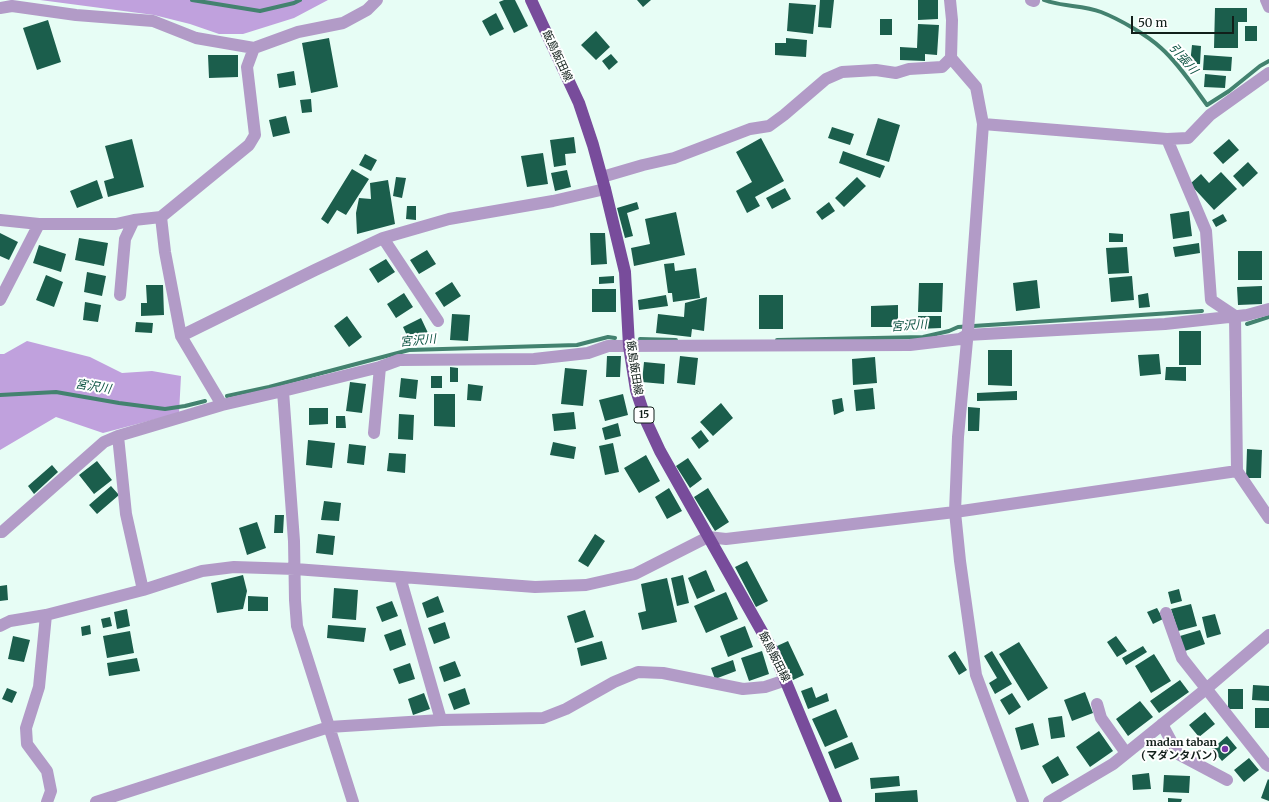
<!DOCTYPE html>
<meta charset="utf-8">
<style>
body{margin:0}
#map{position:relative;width:1269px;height:802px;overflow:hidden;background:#e7fdf5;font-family:Merriweather,serif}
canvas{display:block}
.scale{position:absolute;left:1131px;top:16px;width:103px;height:18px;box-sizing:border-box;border:2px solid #111f1a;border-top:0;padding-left:5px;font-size:12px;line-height:14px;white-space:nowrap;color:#111f1a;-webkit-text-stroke:3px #fff;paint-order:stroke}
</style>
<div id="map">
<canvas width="1269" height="802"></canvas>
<div class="scale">50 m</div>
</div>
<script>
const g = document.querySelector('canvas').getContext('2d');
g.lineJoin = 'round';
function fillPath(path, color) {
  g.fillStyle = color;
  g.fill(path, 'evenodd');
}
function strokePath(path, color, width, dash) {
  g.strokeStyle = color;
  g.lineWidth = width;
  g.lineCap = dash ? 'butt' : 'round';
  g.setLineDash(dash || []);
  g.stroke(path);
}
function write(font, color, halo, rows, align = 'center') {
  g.font = font + ' Merriweather,"Noto Sans JP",serif';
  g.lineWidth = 4;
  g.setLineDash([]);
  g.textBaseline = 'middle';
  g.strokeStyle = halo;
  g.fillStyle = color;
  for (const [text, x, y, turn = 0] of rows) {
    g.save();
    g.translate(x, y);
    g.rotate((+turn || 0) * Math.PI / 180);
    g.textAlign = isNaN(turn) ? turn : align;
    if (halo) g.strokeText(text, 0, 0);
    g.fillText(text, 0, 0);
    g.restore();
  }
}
const forest = new Path2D(`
 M40,0H328L294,18L243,34H219L190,24L154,15Z
 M27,341L90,357L122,373L152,371L181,376L179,413L103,433L56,417L0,450V354H4Z`);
const stream = new Path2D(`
 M192,0L260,11L294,3L300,0
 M1044,0C1062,7 1083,5 1101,12C1119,19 1147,35 1161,48C1179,64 1193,86 1207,105L1229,91L1260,66L1269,61
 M1247,324L1269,317
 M640,339L676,340
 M777,340L923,337L949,331L958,327L1202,311
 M0,395L56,392L119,403L165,409L185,406L205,401
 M227,396L269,387L409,350L577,345L608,337L615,338`);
const building = new Path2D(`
 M504,0H515L528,26L514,33L499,2Z
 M637,0H651L643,7Z
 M820,0H834L831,28L818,27Z
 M918,0H938V19L918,20Z
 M789,3L816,5L813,34L787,31Z
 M1215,8H1247V22H1238V48H1214Z
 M496,13L504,29L490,36L482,21Z
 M880,19H892V35H880Z
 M48,20L61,62L37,70L23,28Z
 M918,24L939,25L937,55L925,54V61L900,60V47L917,48Z
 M1245,26H1257V41H1245Z
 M596,31L610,47L596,60L581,45Z
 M329,38L338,87L311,93L302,43Z
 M786,38L807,40L806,57L775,55V43H786Z
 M1192,45L1201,46L1200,64H1190Z
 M611,54L618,62L609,70L602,61Z
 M208,55H238V77L209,78Z
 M1204,55L1232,57L1231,71L1203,70Z
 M294,71L296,85L279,88L277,74Z
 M1205,74L1226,76L1225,88L1204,87Z
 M311,99L312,112L302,113L300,100Z
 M286,116L290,133L273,137L269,120Z
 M878,118L900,125L889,162L866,155Z
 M832,127L854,134L850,145L828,138Z
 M574,137L576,153L565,154L566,165L554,167L550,140Z
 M761,138L784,181L755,197L760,206L747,213L736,191L752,182L736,152Z
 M132,139L144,187L108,197L104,181L114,178L105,146Z
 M1229,139L1239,150L1223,164L1213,153Z
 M843,151L885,166L880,178L839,163Z
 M543,153L548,184L527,187L521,156Z
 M365,154L377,160L371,171L359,165Z
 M1248,162L1258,173L1243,187L1233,176Z
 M352,169L369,179L346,215L337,210L328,224L321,219Z
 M567,170L571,187L555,191L551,173Z
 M1221,172L1237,189L1214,210L1190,184L1201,174L1209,183Z
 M396,177L406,178L402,198L393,196Z
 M857,177L866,186L844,207L835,198Z
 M97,180L103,198L77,208L70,191Z
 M388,180L395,224L357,234L356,213L359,198L371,199L370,183Z
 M785,188L791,199L772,209L766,198Z
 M637,202L639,209L627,213L633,236L625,238L617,208Z
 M829,202L835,211L822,220L816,212Z
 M407,206H416V220L406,219Z
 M1189,211L1192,236L1173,239L1170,214Z
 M676,212L685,255L634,266L631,248L650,244L645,219Z
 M1223,214L1227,221L1216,227L1212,220Z
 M0,233L18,242L9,260L0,256Z
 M590,233H605L607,264L591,265Z
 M1109,233L1123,234V242H1109Z
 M79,238L108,243L104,266L75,260Z
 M1199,243L1200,253L1175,257L1173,247Z
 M39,245L66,254L61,272L33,263Z
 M1127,247L1129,273L1108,274L1106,248Z
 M427,250L436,264L419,274L410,260Z
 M1238,251H1262V280H1238Z
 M386,259L395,272L378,283L369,269Z
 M674,263L675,271L696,268L700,298L673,302L672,293H668L664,264Z
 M87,272L106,276L102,296L84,292Z
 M46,275L63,282L54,307L36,300Z
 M614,276V283L599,284V277Z
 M1132,276L1134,300L1111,302L1109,278Z
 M1037,280L1040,308L1016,311L1013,283Z
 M452,282L461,296L444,307L435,293Z
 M919,283H943L942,312H918Z
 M146,285H163L164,315L141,316V303H147Z
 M1262,286V304L1238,305L1237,287Z
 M592,289H616V312H592Z
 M404,293L413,307L396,318L387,304Z
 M1148,293L1150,307L1139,308L1138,295Z
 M666,295L668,306L639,310L638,300Z
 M759,295H783V329H759Z
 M707,297L704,331L692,329L691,337L656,333L658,314L684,317L685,303Z
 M85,302L101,305L98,322L83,320Z
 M898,305V327H871V306Z
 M452,314L470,315L468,341L450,340Z
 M347,316L362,337L349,347L334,326Z
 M918,316H941V328L918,329Z
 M421,318L428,333L410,342L403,327Z
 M136,322L153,323L152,333L135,332Z
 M1179,331H1201V365H1179Z
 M988,350H1012V386L988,385Z
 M1159,354L1161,374L1140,376L1138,355Z
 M607,356H621L620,377H606Z
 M680,356L698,358L695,385L677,383Z
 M875,357L877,383L853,385L852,359Z
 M644,362L665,364L664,384L642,382Z
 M450,367L458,368V382H450Z
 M1166,367H1186V381L1165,380Z
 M565,368L587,370L583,406L561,404Z
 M431,376H442V388H431Z
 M401,378L418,380L416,399L399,397Z
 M350,382L366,384L362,413L346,411Z
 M468,384L483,386L481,401L467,400Z
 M873,388L875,409L856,411L854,390Z
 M1017,391V400L977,401V393Z
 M434,394H455V427L434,426Z
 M623,394L628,415L605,421L599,400Z
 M842,398L844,411L834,415L832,400Z
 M721,403L733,418L713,436L700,422Z
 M968,407L980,408L979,431H968Z
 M309,408H328V424L309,425Z
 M574,412L576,429L554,431L552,414Z
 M399,414L414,415L413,440L398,439Z
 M336,416H345L346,428H336Z
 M618,423L621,436L605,440L602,428Z
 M701,430L709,441L699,449L691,438Z
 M308,440L335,443L332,468L306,465Z
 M553,442L576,447L574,459L550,455Z
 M613,443L619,472L605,475L599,446Z
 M349,444L366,446L364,465L347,463Z
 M1247,449L1262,450L1261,478H1246Z
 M389,453L406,454L405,473L387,471Z
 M646,455L660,481L639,493L624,468Z
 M688,458L702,479L690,488L676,466Z
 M97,461L112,480L94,494L79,475Z
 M52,465L58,472L34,494L28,486Z
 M111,486L119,495L97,514L89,505Z
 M669,488L682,511L667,519L655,497Z
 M708,488L729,522L715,531L694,497Z
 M324,501L341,503L339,521L321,520Z
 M275,515H284L283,533H274Z
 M257,522L266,548L247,555L239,528Z
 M318,534L335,536L333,555L316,553Z
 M595,534L605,541L588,567L578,561Z
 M747,561L768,601L756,607L735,567Z
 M706,570L715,591L697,599L688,578Z
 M243,575L247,591L243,609L217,613L211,583Z
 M683,575L689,603L677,606L671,578Z
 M667,578L677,622L642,630L638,613L646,611L641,584Z
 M7,585L8,600L0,601V586Z
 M334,588L358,590L356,620L332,618Z
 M1179,589L1182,601L1171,604L1168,592Z
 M726,592L738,619L706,633L694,606Z
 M248,596L268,597V611H248Z
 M438,596L444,612L427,618L422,603Z
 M392,601L398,616L382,622L376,607Z
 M1191,604L1197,626L1178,631L1171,609Z
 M1157,608L1163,619L1153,624L1147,612Z
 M127,609L130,626L117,629L114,612Z
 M585,610L594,637L575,643L567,616Z
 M1215,614L1221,634L1207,638L1202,617Z
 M110,617L112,626L103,628L101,619Z
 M445,622L450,638L434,644L428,628Z
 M90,625L91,634L82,636L81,627Z
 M328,625L366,628L364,642L327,638Z
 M745,626L753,647L728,657L720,636Z
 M401,629L406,645L390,651L384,635Z
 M1200,630L1205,644L1185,651L1180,636Z
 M130,631L134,653L107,658L103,636Z
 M13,636L30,640L24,662L8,659Z
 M1116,636L1127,651L1117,657L1107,642Z
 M602,641L607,659L581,666L577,648Z
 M788,641L804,675L793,680L777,646Z
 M1019,642L1048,688L1028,701L999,654Z
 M1143,646L1147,652L1126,665L1122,658Z
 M762,651L769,674L749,681L741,658Z
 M955,651L967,670L959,675L948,656Z
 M992,651L1012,684L995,694L989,683L997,678L984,656Z
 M1154,654L1171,681L1151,693L1135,666Z
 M137,658L140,671L109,676L107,663Z
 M733,660L736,671L715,679L711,668Z
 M455,661L461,676L444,682L439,667Z
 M410,663L415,679L399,684L393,669Z
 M1180,680L1189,692L1159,713L1150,701Z
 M1253,685L1269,686V701L1252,700Z
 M812,687L816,698L827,693L829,701L808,709L801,691Z
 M7,688L17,692L12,703L2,699Z
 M465,688L470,704L454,710L448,694Z
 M1228,689H1243V709H1228Z
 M1085,692L1093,713L1072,721L1064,700Z
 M424,693L430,709L413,715L408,699Z
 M1012,693L1021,707L1009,715L1000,700Z
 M1140,701L1153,717L1128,736L1116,719Z
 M1255,708H1269V728H1255Z
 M836,709L848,737L825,747L812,719Z
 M1205,712L1215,724L1199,737L1189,725Z
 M1062,716L1065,737L1051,739L1048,718Z
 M1033,723L1039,745L1021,750L1015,728Z
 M1099,731L1113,751L1090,767L1076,747Z
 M1227,736L1237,748L1222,761L1212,749Z
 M852,742L859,759L835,769L828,752Z
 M1058,756L1069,775L1052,784L1042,766Z
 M1249,758L1259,770L1244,782L1234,770Z
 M1149,773L1151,789L1133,790L1132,775Z
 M1164,775L1190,776L1189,793L1163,792Z
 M899,776L900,786L871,789L870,778Z
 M1268,779L1269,780V801L1261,798Z
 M917,790L918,802H875V793Z
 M1168,798L1182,799L1181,802H1168Z`);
const minor = new Path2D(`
 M950,0L952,20L951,58L976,87L983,124L968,330L958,437L955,512L960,561L976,675L1023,802
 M1031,0L1034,1
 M1266,0L1269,7
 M0,8L12,6L76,15L153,21L196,38L254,48
 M983,124L1167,139L1188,138L1210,115L1269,73
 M1167,139L1206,231L1211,300L1235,316
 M602,177L643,165L674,158L750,129L769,126L784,115L826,79L842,72L876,70L896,73L909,69L942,67L951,58
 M0,220L39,224H116L134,220L161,217
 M383,238L438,321
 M120,295L125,239L134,220
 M0,300L39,224
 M1235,316L1237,471L1269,518
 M181,336L315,270L383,238L449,219L553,201L605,189
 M283,391L380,367L399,360L534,359L588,353L608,346L910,345L960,339L967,335L1165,324L1247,315L1269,309
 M374,433L380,367
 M0,532H2L104,442L118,436
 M400,577L441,720
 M143,590L126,514L118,436L222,405
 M1166,613L1182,658L1266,764L1269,766
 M46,615L39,687L26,728L27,744L47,771L51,791L47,802
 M0,626L10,621L46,615L143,590L202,571L234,567L295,569L535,587L586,585L635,574L708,537L726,539L955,512L1237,471
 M1097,704L1101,718L1126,753
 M1162,724L1178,754L1227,780
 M96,802L329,727L441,720L543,718L566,709L614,682L638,672L663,673L743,689L765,687L786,680
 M353,802L297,626L295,600L294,541L283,391L222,405L181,336L165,252L161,217L249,145L255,135L247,67L254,48L298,32L343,23L367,10L377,0
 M1049,802L1113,764L1206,689L1269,635`);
const major = new Path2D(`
 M531,0L579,103L593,145L605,189L625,272L629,346L636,390L647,423L660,451L774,653L836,802`);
const markers = [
 [1225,749,4,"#7834a7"]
];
const shields = [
 [644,415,20]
];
const shieldNames = [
 ["15",644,415]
];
const streetNames = [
 ["飯島飯田線",557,56,65],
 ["飯島飯田線",634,368,81],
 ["飯島飯田線",774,657,63]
];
const poiNames = [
 ["madan taban",1217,743],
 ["(マダンタバン)",1217,756]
];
const waterNames = [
 ["引張川",1183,59,49],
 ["宮沢川",909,326,-4],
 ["宮沢川",418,341,-5],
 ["宮沢川",93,387,9]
];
fillPath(forest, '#c0a1dd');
strokePath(stream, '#43826f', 4);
fillPath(building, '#1b5e4c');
strokePath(minor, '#b29bc7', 12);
strokePath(major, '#784c9b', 12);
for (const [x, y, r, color] of markers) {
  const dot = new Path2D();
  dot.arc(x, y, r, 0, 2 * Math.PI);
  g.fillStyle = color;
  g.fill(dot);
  strokePath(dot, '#fff', 1.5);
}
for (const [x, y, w] of shields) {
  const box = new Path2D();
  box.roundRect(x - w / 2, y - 8, w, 16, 3);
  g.fillStyle = '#fff';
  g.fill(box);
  strokePath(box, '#111f1a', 1);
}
write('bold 10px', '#111f1a', null, shieldNames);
write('11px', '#111f1a', '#fff', streetNames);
write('bold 11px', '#111f1a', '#fff', poiNames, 'right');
write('italic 12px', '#0d5443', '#fff', waterNames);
</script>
